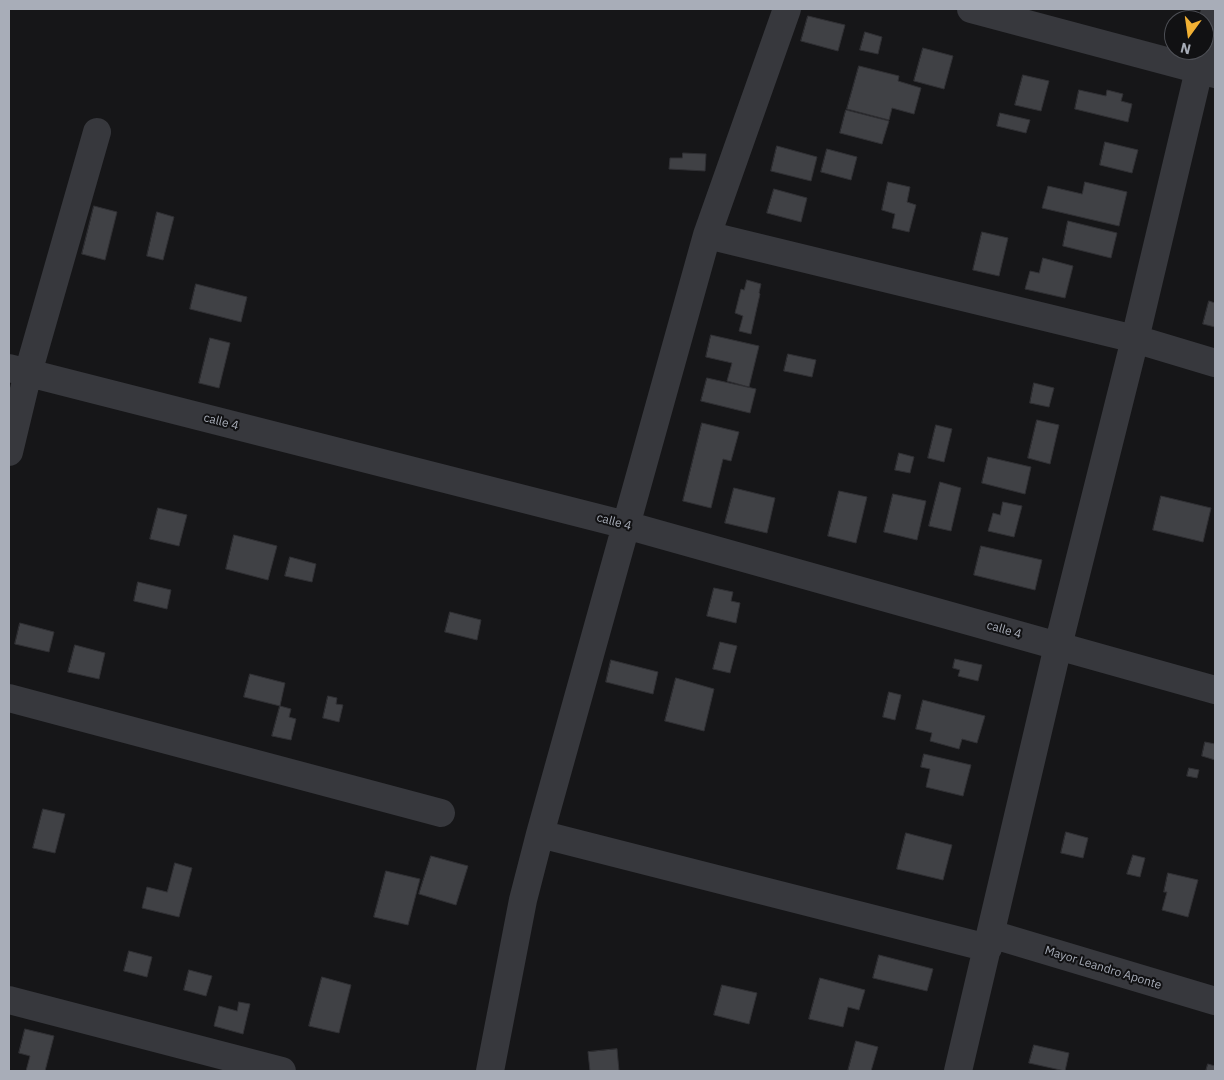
<!DOCTYPE html>
<style>
body{margin:0}
#map{position:relative;width:1224px;height:1080px;overflow:hidden;background:#161618;font-family:"IBM Plex Sans",sans-serif}
canvas{display:block}
.frame{position:absolute;inset:0;border:10px solid #a8adb8;pointer-events:none}
.north{position:absolute;left:1164px;top:10px;width:50px;height:50px;box-sizing:border-box;background:#111113;border:1px solid #4d4f55;border-radius:50%;rotate:194deg;font-size:14px;font-weight:700;line-height:20px;text-align:center;color:#a8adb8}
.north::after{content:'';display:block;margin:auto;width:18px;height:22px;background:#f2b134;clip-path:polygon(50% 0,100% 100%,50% 72%,0 100%)}
</style>
<div id="map">
<canvas width="1224" height="1080"></canvas>
<div class="frame"></div>
<div class="north">N</div>
</div>
<script>
const g = document.querySelector('canvas').getContext('2d');
g.lineJoin = 'round';
function fillPath(path, color) {
  g.fillStyle = color;
  g.fill(path, 'evenodd');
}
function strokePath(path, color, width, dash) {
  g.strokeStyle = color;
  g.lineWidth = width;
  g.lineCap = dash ? 'butt' : 'round';
  g.setLineDash(dash || []);
  g.stroke(path);
}
function write(font, color, halo, rows, align = 'center') {
  g.font = font + ' "IBM Plex Sans",sans-serif';
  g.lineWidth = 4;
  g.setLineDash([]);
  g.textBaseline = 'middle';
  g.strokeStyle = halo;
  g.fillStyle = color;
  for (const [text, x, y, turn = 0] of rows) {
    g.save();
    g.translate(x, y);
    g.rotate((+turn || 0) * Math.PI / 180);
    g.textAlign = isNaN(turn) ? turn : align;
    if (halo) g.strokeText(text, 0, 0);
    g.fillText(text, 0, 0);
    g.restore();
  }
}
const building = new Path2D(`
 M808,16L845,25L838,51L801,41Z
 M865,32L882,37L878,54L860,50Z
 M923,48L953,56L944,89L914,81Z
 M859,66L899,76L898,81L921,88L914,114L892,108L889,120L847,109Z
 M1023,75L1049,81L1041,111L1015,105Z
 M1079,90L1106,96L1107,90L1123,94L1121,101L1132,104L1128,122L1075,109Z
 M846,110L889,121L882,144L840,133Z
 M1000,113L1030,120L1026,133L997,126Z
 M1105,142L1138,150L1132,173L1100,165Z
 M777,146L817,157L811,181L771,171Z
 M827,149L857,157L851,180L821,172Z
 M683,153L706,154L705,171L669,169L670,158H682Z
 M888,182L910,187L907,202L916,205L909,232L892,228L895,214L882,210Z
 M1085,182L1127,192L1119,226L1042,208L1048,186L1082,194Z
 M774,189L807,198L801,222L767,213Z
 M94,206L117,212L105,260L82,254Z
 M157,212L174,217L163,260L147,256Z
 M1068,221L1117,233L1111,258L1063,246Z
 M982,232L1008,238L999,276L973,270Z
 M1043,258L1073,266L1065,298L1025,289L1030,271L1039,273Z
 M747,280L761,284L759,293L760,294L751,334L739,331L743,316L735,313L741,289L744,290Z
 M196,284L247,297L241,322L190,309Z
 M1209,301L1215,303V327L1203,324Z
 M711,335L759,346L749,387L727,381L732,363L706,357Z
 M210,338L230,343L219,388L199,383Z
 M788,354L816,360L812,377L784,371Z
 M707,378L756,389L750,413L701,401Z
 M1034,383L1054,388L1049,407L1030,403Z
 M1037,420L1059,425L1050,464L1028,458Z
 M702,423L739,432L731,461L723,459L711,508L683,501Z
 M936,425L952,429L944,462L928,458Z
 M899,453L914,457L910,473L895,470Z
 M988,457L1031,467L1025,494L982,483Z
 M940,482L961,488L951,531L929,526Z
 M734,488L775,498L767,533L725,523Z
 M839,491L867,497L856,543L828,536Z
 M893,494L926,501L917,540L884,532Z
 M1161,496L1211,508L1203,542L1153,530Z
 M1003,502L1022,506L1014,537L988,531L993,513L1000,515Z
 M158,508L187,515L179,546L150,539Z
 M234,535L277,546L268,580L226,569Z
 M981,546L1042,560L1035,590L974,575Z
 M290,557L316,564L312,582L285,576Z
 M138,582L171,590L167,609L134,601Z
 M714,588L733,592L731,601L740,603L736,623L707,616Z
 M450,612L481,620L477,640L445,632Z
 M20,623L54,632L49,652L15,644Z
 M720,642L737,646L730,673L713,669Z
 M75,645L105,653L99,679L68,672Z
 M955,659L982,665L978,681L958,676L960,670L953,668Z
 M611,660L658,672L653,694L606,682Z
 M250,674L285,683L280,706L244,697Z
 M676,678L714,689L704,731L665,721Z
 M889,692L901,695L895,720L883,717Z
 M328,696L337,698L336,704L343,705L339,722L323,718Z
 M923,700L985,716L977,743L962,739L959,749L930,741L932,733L916,729Z
 M280,706L291,709L289,717L296,719L291,740L272,736Z
 M1205,742L1215,744V760L1202,756Z
 M924,754L971,765L963,796L926,787L930,769L921,767Z
 M1189,768L1199,770L1197,778L1187,776Z
 M43,809L65,814L55,853L33,848Z
 M1066,832L1088,838L1083,858L1061,853Z
 M906,833L952,845L943,880L897,869Z
 M1133,855L1145,858L1140,877L1127,874Z
 M431,856L468,866L456,905L419,894Z
 M175,863L192,868L179,917L142,908L147,887L167,892Z
 M386,871L420,879L408,925L374,917Z
 M1168,873L1198,880L1188,917L1162,910L1167,892H1164Z
 M129,951L152,957L147,977L124,971Z
 M879,955L933,969L927,991L873,978Z
 M189,970L212,976L206,996L184,990Z
 M322,977L351,985L339,1033L309,1026Z
 M820,978L865,990L859,1010L848,1007L843,1027L809,1019Z
 M722,985L757,993L749,1024L714,1015Z
 M239,1002L250,1004L243,1034L214,1026L219,1006L237,1011Z
 M25,1029L54,1036L45,1071H26L30,1056L19,1053Z
 M856,1041L878,1047L871,1071H848Z
 M1034,1045L1069,1053L1065,1071L1029,1063Z
 M617,1049L619,1071H589H590L588,1052Z
 M1208,1064L1215,1066V1071H1206Z`);
const minor = new Path2D(`
 M971,9L1215,74
 M707,235L1135,339L1215,363
 M9,368L626,525L1215,690
 M9,452L28,373L97,132
 M9,698L441,813
 M540,834L988,948
 M991,934L1215,1001
 M9,1000L282,1071
 M490,1071L523,900L540,834L707,235L787,9
 M958,1071L1058,646L1135,339L1199,70L1215,11`);
const streetNames = [
 ["calle 4",221,422,14],
 ["calle 4",614,522,15],
 ["calle 4",1004,630,16],
 ["Mayor Leandro Aponte",1103,968,17]
];
fillPath(building, '#404145');
strokePath(building, '#303034', 1);
strokePath(minor, '#37383d', 28);
write('12px', '#a8adb8', '#111113', streetNames);
</script>
